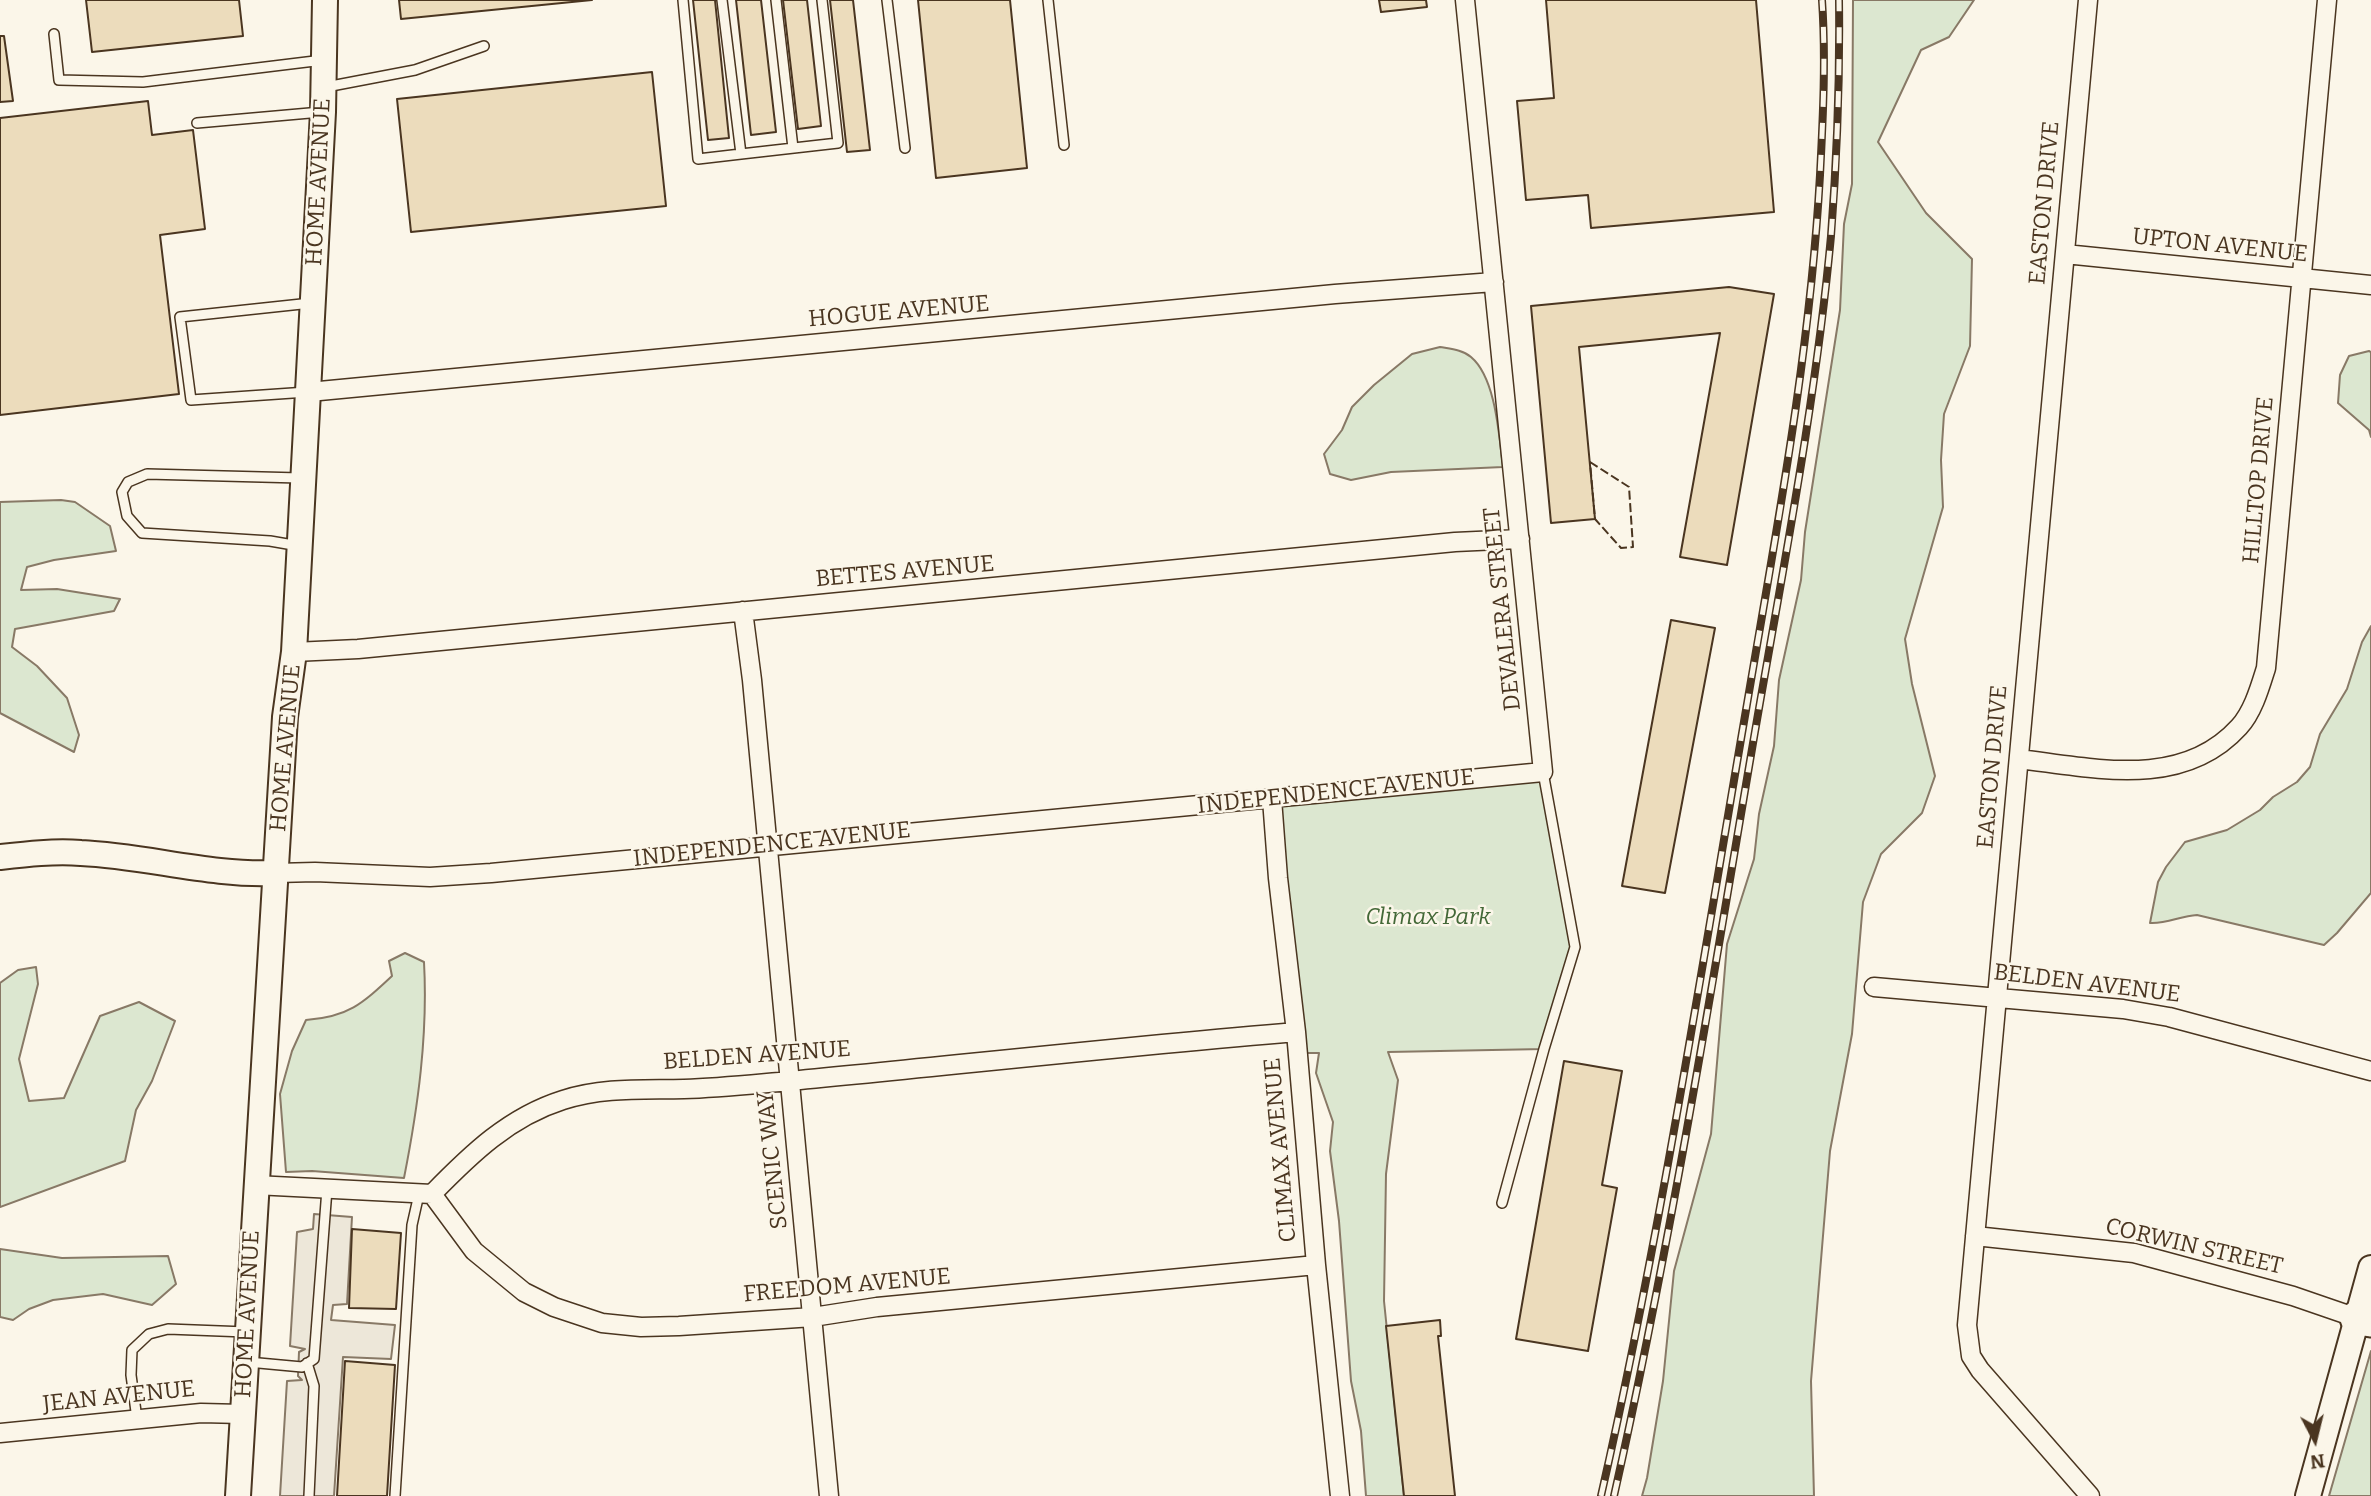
<!DOCTYPE html>
<style>
body{margin:0}
#map{position:relative;width:2371px;height:1496px;overflow:hidden;background:#fbf6e9;font-family:Bitter,serif}
canvas{display:block}
.north{position:absolute;left:2280px;top:1405px;width:70px;height:70px;-webkit-text-stroke:5px #fbf6e9;paint-order:stroke;rotate:173deg;font-size:19px;font-weight:700;line-height:28px;text-align:center;color:#4a3520}
.north::after{content:'';display:block;margin:auto;width:24px;height:32px;background:#4a3520;clip-path:polygon(50% 0,100% 100%,50% 72%,0 100%)}
</style>
<div id="map">
<canvas width="2371" height="1496"></canvas>
<div class="north">N</div>
</div>
<script>
const g = document.querySelector('canvas').getContext('2d');
g.lineJoin = 'round';
function fillPath(path, color) {
  g.fillStyle = color;
  g.fill(path, 'evenodd');
}
function strokePath(path, color, width, dash) {
  g.strokeStyle = color;
  g.lineWidth = width;
  g.lineCap = dash ? 'butt' : 'round';
  g.setLineDash(dash || []);
  g.stroke(path);
}
function write(font, color, halo, rows, align = 'center') {
  g.font = font + ' Bitter,serif';
  g.lineWidth = 5;
  g.setLineDash([]);
  g.textBaseline = 'middle';
  g.strokeStyle = halo;
  g.fillStyle = color;
  for (const [text, x, y, turn = 0] of rows) {
    g.save();
    g.translate(x, y);
    g.rotate((+turn || 0) * Math.PI / 180);
    g.textAlign = isNaN(turn) ? turn : align;
    if (halo) g.strokeText(text, 0, 0);
    g.fillText(text, 0, 0);
    g.restore();
  }
}
const green = new Path2D(`
 M1853,0H1974L1949,37L1921,50L1878,142L1926,213L1972,259L1970,346L1944,414L1941,460L1943,507L1905,639L1912,684L1935,776L1922,813L1881,854L1863,902L1852,1034L1830,1151L1811,1381L1814,1496H1642L1647,1478L1663,1381L1674,1271L1711,1134L1727,944L1754,859L1759,814L1774,746L1779,680L1801,580L1805,532L1840,310L1844,224L1852,184Z
 M1440,347C1451,349 1463,350 1471,357C1496,378 1499,436 1503,467L1391,472L1351,480L1330,474L1324,454L1342,430L1352,407L1374,385L1412,354Z
 M2369,351L2371,352V437L2369,430L2338,403L2340,375L2349,356Z
 M61,500L75,502L110,526L116,551L54,560L27,567L21,590L57,589L120,599L114,611L15,629L12,647L37,666L67,698L79,735L74,752L0,713V502Z
 M2371,626V893L2337,933L2324,945L2197,915C2180,916 2167,924 2150,923L2158,882L2166,867L2185,842L2227,830L2260,810L2273,797L2297,782L2310,767L2320,734L2347,689L2362,642Z
 M1543,772L1575,947L1544,1049L1388,1052L1398,1080L1386,1174L1384,1301L1404,1496H1366L1361,1431L1351,1381L1339,1221L1330,1151L1333,1122L1316,1073L1319,1053H1297L1272,799Z
 M405,953L424,962C428,1035 418,1107 404,1178L312,1171L286,1172L280,1094L292,1051L306,1020C348,1017 362,1004 392,976L389,961Z
 M36,967L38,984L19,1059L29,1101L64,1098L100,1016L139,1002L175,1021L152,1081L136,1110L125,1161L0,1207V983L18,970Z
 M0,1249L62,1258L168,1256L176,1284L152,1305L103,1294L53,1300L29,1309L13,1320L0,1317Z
 M2371,1351V1496H2329Z`);
const parking = new Path2D(`
 M314,1214L352,1217L347,1304L333,1305L331,1320L395,1325L391,1359L343,1357L334,1496H280L287,1381L302,1380L298,1376L299,1352L305,1349L290,1346L297,1232L313,1229Z`);
const building = new Path2D(`
 M86,0H239L243,36L92,52Z
 M399,0H592L401,19Z
 M693,0H715L729,138L708,140Z
 M736,0H761L776,132L751,135Z
 M783,0H807L821,126L798,129Z
 M830,0H853L870,150L847,152Z
 M918,0H1010L1027,168L936,178Z
 M1379,0H1426L1427,7L1381,12Z
 M1546,0H1756L1774,212L1591,228L1588,195L1526,200L1517,101L1554,98Z
 M0,36H4L13,101L0,102Z
 M652,72L666,206L411,232L397,99Z
 M148,101L152,135L193,130L205,229L160,235L179,394L0,415V118Z
 M1729,287L1774,294L1727,565L1680,557L1720,333L1579,347L1595,519L1551,523L1531,306Z
 M1671,620L1715,628L1665,893L1622,886Z
 M1564,1061L1622,1071L1602,1185L1617,1188L1588,1351L1516,1339Z
 M352,1229L401,1233L396,1309L349,1308Z
 M1440,1320L1441,1336H1438L1455,1496H1404L1386,1326Z
 M345,1361L395,1365L387,1496H337Z`);
const lane = new Path2D(`
 M683,0L698,159L741,154
 M722,0L741,154L838,143L822,0
 M776,0L793,148
 M887,0L905,148
 M1048,0L1064,145
 M54,34L59,80L143,82L323,60
 M326,87L415,70L484,46
 M197,123L321,112
 M307,392L191,400L180,317L311,303
 M299,546L270,541L142,533L127,516L122,492L128,482L147,474L300,478
 M1502,1203L1544,1049L1575,947L1543,772
 M248,1362L302,1367L314,1359L327,1189
 M307,1363L314,1386L309,1496
 M137,1419L131,1375L132,1350L149,1334L168,1329L246,1332
 M395,1496L412,1225L419,1194`);
const street = new Path2D(`
 M2088,0L1967,1325L1971,1356L1980,1370L2090,1496
 M2065,254L2371,285
 M309,392L1335,294L1494,282
 M743,611L752,680L829,1496
 M294,652L358,649L1455,542L1520,539
 M2019,759C2094,768 2182,790 2239,727C2253,712 2260,687 2266,668L2327,0
 M1272,799L1278,878L1296,1032L1316,1265L1340,1496
 M276,873L315,872L430,877L491,873L1543,772L1465,0
 M1874,987L2123,1009L2169,1017L2371,1071
 M255,1185L432,1194C471,1154 509,1117 563,1100C604,1087 642,1090 684,1089C719,1088 755,1084 790,1081C958,1065 1127,1046 1296,1032
 M432,1194L474,1251L524,1292L554,1307L602,1323L641,1327L679,1326L813,1317L877,1307L1316,1265
 M1975,1236L2134,1253L2293,1296L2357,1318
 M0,1433L201,1413L242,1414`);
const secondary = new Path2D(`
 M0,857C27,854 54,851 81,853C147,856 210,876 276,873
 M238,1496L285,717L294,652L323,112L325,0
 M2308,1496L2371,1268`);
const highway = new Path2D(`
 M2357,1318L2371,1320`);
const rail = new Path2D(`
 M1601,1496C1660,1236 1701,972 1746,710C1776,532 1810,355 1820,175C1823,117 1826,58 1822,0
 M1614,1496C1669,1251 1709,1003 1751,755C1780,583 1815,410 1831,236C1837,157 1840,79 1839,0`);
const fence = new Path2D(`
 M1590,462L1629,487L1633,547L1621,548L1595,519Z`);
const streetNames = [
 ["HOME AVENUE",319,182,-87],
 ["EASTON DRIVE",2045,203,-85],
 ["UPTON AVENUE",2220,246,6],
 ["HOGUE AVENUE",899,312,-5],
 ["HILLTOP DRIVE",2259,480,-85],
 ["BETTES AVENUE",905,572,-5],
 ["DEVALERA STREET",1503,609,-96],
 ["HOME AVENUE",286,748,-85],
 ["EASTON DRIVE",1993,767,-85],
 ["INDEPENDENCE AVENUE",1336,792,-6],
 ["INDEPENDENCE AVENUE",772,845,-6],
 ["BELDEN AVENUE",2087,984,7],
 ["BELDEN AVENUE",757,1056,-4],
 ["CLIMAX AVENUE",1281,1150,-95],
 ["SCENIC WAY",773,1160,-96],
 ["CORWIN STREET",2194,1247,13],
 ["FREEDOM AVENUE",847,1286,-5],
 ["HOME AVENUE",248,1314,-87],
 ["JEAN AVENUE",119,1397,-6]
];
const parkNames = [
 ["Climax Park",1428,918]
];
fillPath(green, '#dce7d0');
strokePath(green, '#887966', 2);
fillPath(parking, '#ede7d9');
strokePath(parking, '#887966', 2);
fillPath(building, '#ecdcbc');
strokePath(building, '#4a3520', 2);
strokePath(lane, '#4a3520', 12);
strokePath(street, '#4a3520', 21);
strokePath(secondary, '#4a3520', 28);
strokePath(highway, '#4a3520', 37);
strokePath(lane, '#fbf6e9', 9);
strokePath(street, '#fbf6e9', 18);
strokePath(secondary, '#fbf6e9', 24);
strokePath(highway, '#fbf6e9', 33);
strokePath(rail, '#4a3520', 8);
strokePath(rail, '#fbf6e9', 5, [16]);
strokePath(fence, '#4a3520', 2, [9, 3.5]);
write('23px', '#4a3520', '#fbf6e9', streetNames);
write('italic 23px', '#436837', '#fbf6e9', parkNames);
</script>
